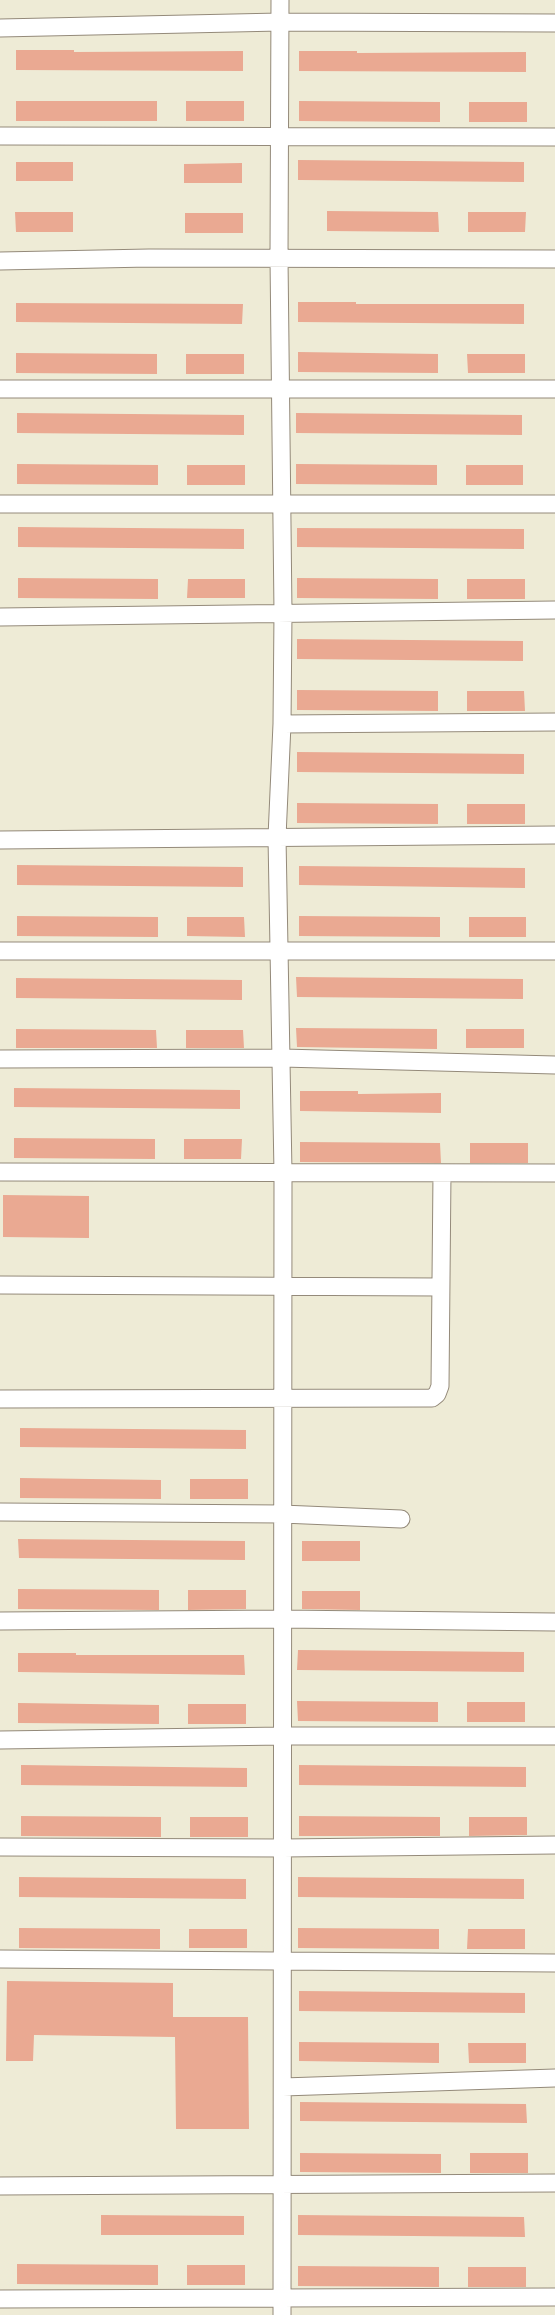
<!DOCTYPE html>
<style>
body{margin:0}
canvas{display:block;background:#eeebd6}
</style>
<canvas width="555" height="2315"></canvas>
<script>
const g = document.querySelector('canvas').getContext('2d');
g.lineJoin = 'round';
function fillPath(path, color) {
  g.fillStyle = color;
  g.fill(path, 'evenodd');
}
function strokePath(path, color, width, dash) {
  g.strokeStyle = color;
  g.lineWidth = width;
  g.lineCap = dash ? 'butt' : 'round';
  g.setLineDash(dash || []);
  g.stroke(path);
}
const building = new Path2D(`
 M16,50H74V52L243,51V71L16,70Z
 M299,51H357V53L526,52V72L299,71Z
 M16,101H157V121H16Z
 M186,101H244V121H186Z
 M299,101L440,102V122L299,121Z
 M469,102H527V122H469Z
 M298,160L524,162V182L298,180Z
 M16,162H73V181H16Z
 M242,163V183H184V164Z
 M327,211L438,212L439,232L327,231Z
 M15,212H73V232H16Z
 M468,212H526L525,232H468Z
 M185,213H243V233H185Z
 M298,302H356V304H524V324L298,322Z
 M16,303L243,304L242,324L16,322Z
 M298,352L438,354V373L298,372Z
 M16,353L157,354V374L16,373Z
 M186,354H244V374H186Z
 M467,354H525V373H468Z
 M17,413L244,415V435L17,433Z
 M296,413L522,415V435L296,433Z
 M17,464L158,465V485L17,484Z
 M296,464L437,465V485L296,484Z
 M187,465H245V485H187Z
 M466,465H523V485H466Z
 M18,527L244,529V549L18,547Z
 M297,528L524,529V549L297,547Z
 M18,578L158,579V599L18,598Z
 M297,578L438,579V599L297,598Z
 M188,579H245V598H187Z
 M467,579H525V599H467Z
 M297,639L523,641V661L297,659Z
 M297,690L438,691V711L297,710Z
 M467,691H524L525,711H467Z
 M297,752L524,754V774L297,772Z
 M297,803L438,804V824L297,823Z
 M467,804H525V824H467Z
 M17,865L243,867V887L17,885Z
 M299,866L525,868V888L299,885Z
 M17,916L158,917V937L17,936Z
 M299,916L440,917V937L299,936Z
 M187,917H244L245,937L187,936Z
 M469,917H526V937H469Z
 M296,977L523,979V999L297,997Z
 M16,978L242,980V1000L16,998Z
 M296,1028L437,1029V1049L297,1047Z
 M16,1029L156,1030L157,1048H16Z
 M466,1029H524V1048H466Z
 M186,1030H243L244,1048H186Z
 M14,1088L240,1090V1109L14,1107Z
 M300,1091H358V1094L441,1093V1113L300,1111Z
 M14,1138L155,1139V1159L14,1158Z
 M184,1139H242L241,1159H184Z
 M300,1142L440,1143L441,1163L300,1162Z
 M470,1143H528V1163H470Z
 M3,1195L89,1196V1238L3,1237Z
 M20,1428L246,1430V1449L20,1447Z
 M20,1478L161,1480V1499L20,1498Z
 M190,1479H248V1499H190Z
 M18,1539L245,1541V1560L19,1558Z
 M302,1541H360V1561H302Z
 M18,1589L159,1590V1610L18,1609Z
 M188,1590H246V1609L188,1610Z
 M302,1591H360V1610L302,1609Z
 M298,1650L524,1652V1672L297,1670Z
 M18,1653H76V1655H244L245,1675L18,1672Z
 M297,1701L438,1702V1722L298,1721Z
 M467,1702H525V1722H467Z
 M18,1703L159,1705V1724L18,1723Z
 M188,1704H246V1724H188Z
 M21,1765L247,1768V1787L21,1785Z
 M299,1765L526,1767V1787L299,1785Z
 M21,1816L161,1817V1837L21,1836Z
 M299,1816L440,1817V1836H299Z
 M190,1817H248V1837H190Z
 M469,1817H527V1835L469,1836Z
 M19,1877L246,1879V1899L19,1897Z
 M298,1877L524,1879V1899L298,1897Z
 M19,1928L160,1929V1949L19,1948Z
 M298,1928L439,1929V1949L298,1948Z
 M189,1929H247V1948H189Z
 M468,1929H525V1949H467Z
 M7,1981L173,1983V2017H248L249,2129H176L175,2037L34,2035L33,2061H6Z
 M299,1991L525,1993V2013L299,2011Z
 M299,2042L439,2043V2063L299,2061Z
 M468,2043H526V2063H469Z
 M300,2102L526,2104L527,2123L300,2121Z
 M300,2153L441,2154V2173L300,2172Z
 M470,2153H528V2173H470Z
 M101,2215L244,2216V2235H101Z
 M298,2215L524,2217L525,2237L298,2235Z
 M17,2264L158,2265V2285L17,2284Z
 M187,2265H245V2285H187Z
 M298,2266L439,2267V2287L298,2286Z
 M468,2267H526V2287H468Z`);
const minor = new Path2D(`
 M280,0L279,258L283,613L282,724L277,837L283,1173L282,2315
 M0,28L280,22L555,23
 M0,136L555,137
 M0,261L149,258L555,259
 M0,389H555
 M0,504H555
 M0,617L555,610
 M282,724L555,722
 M0,840L555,835
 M0,951H555
 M0,1059L282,1058L555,1065
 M0,1172L555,1173
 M0,1285L440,1287
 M0,1399L432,1398L437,1394L440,1386L442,1173
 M0,1512L282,1514L401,1519
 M0,1621L282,1619L555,1622
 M0,1740L283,1736H555
 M0,1847L283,1848L555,1845
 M0,1959L555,1963
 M283,2087L555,2078
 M0,2186L555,2183
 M0,2299L555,2297`);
fillPath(building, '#eaa992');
strokePath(minor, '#948a7a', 19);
strokePath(minor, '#fff', 17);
</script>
